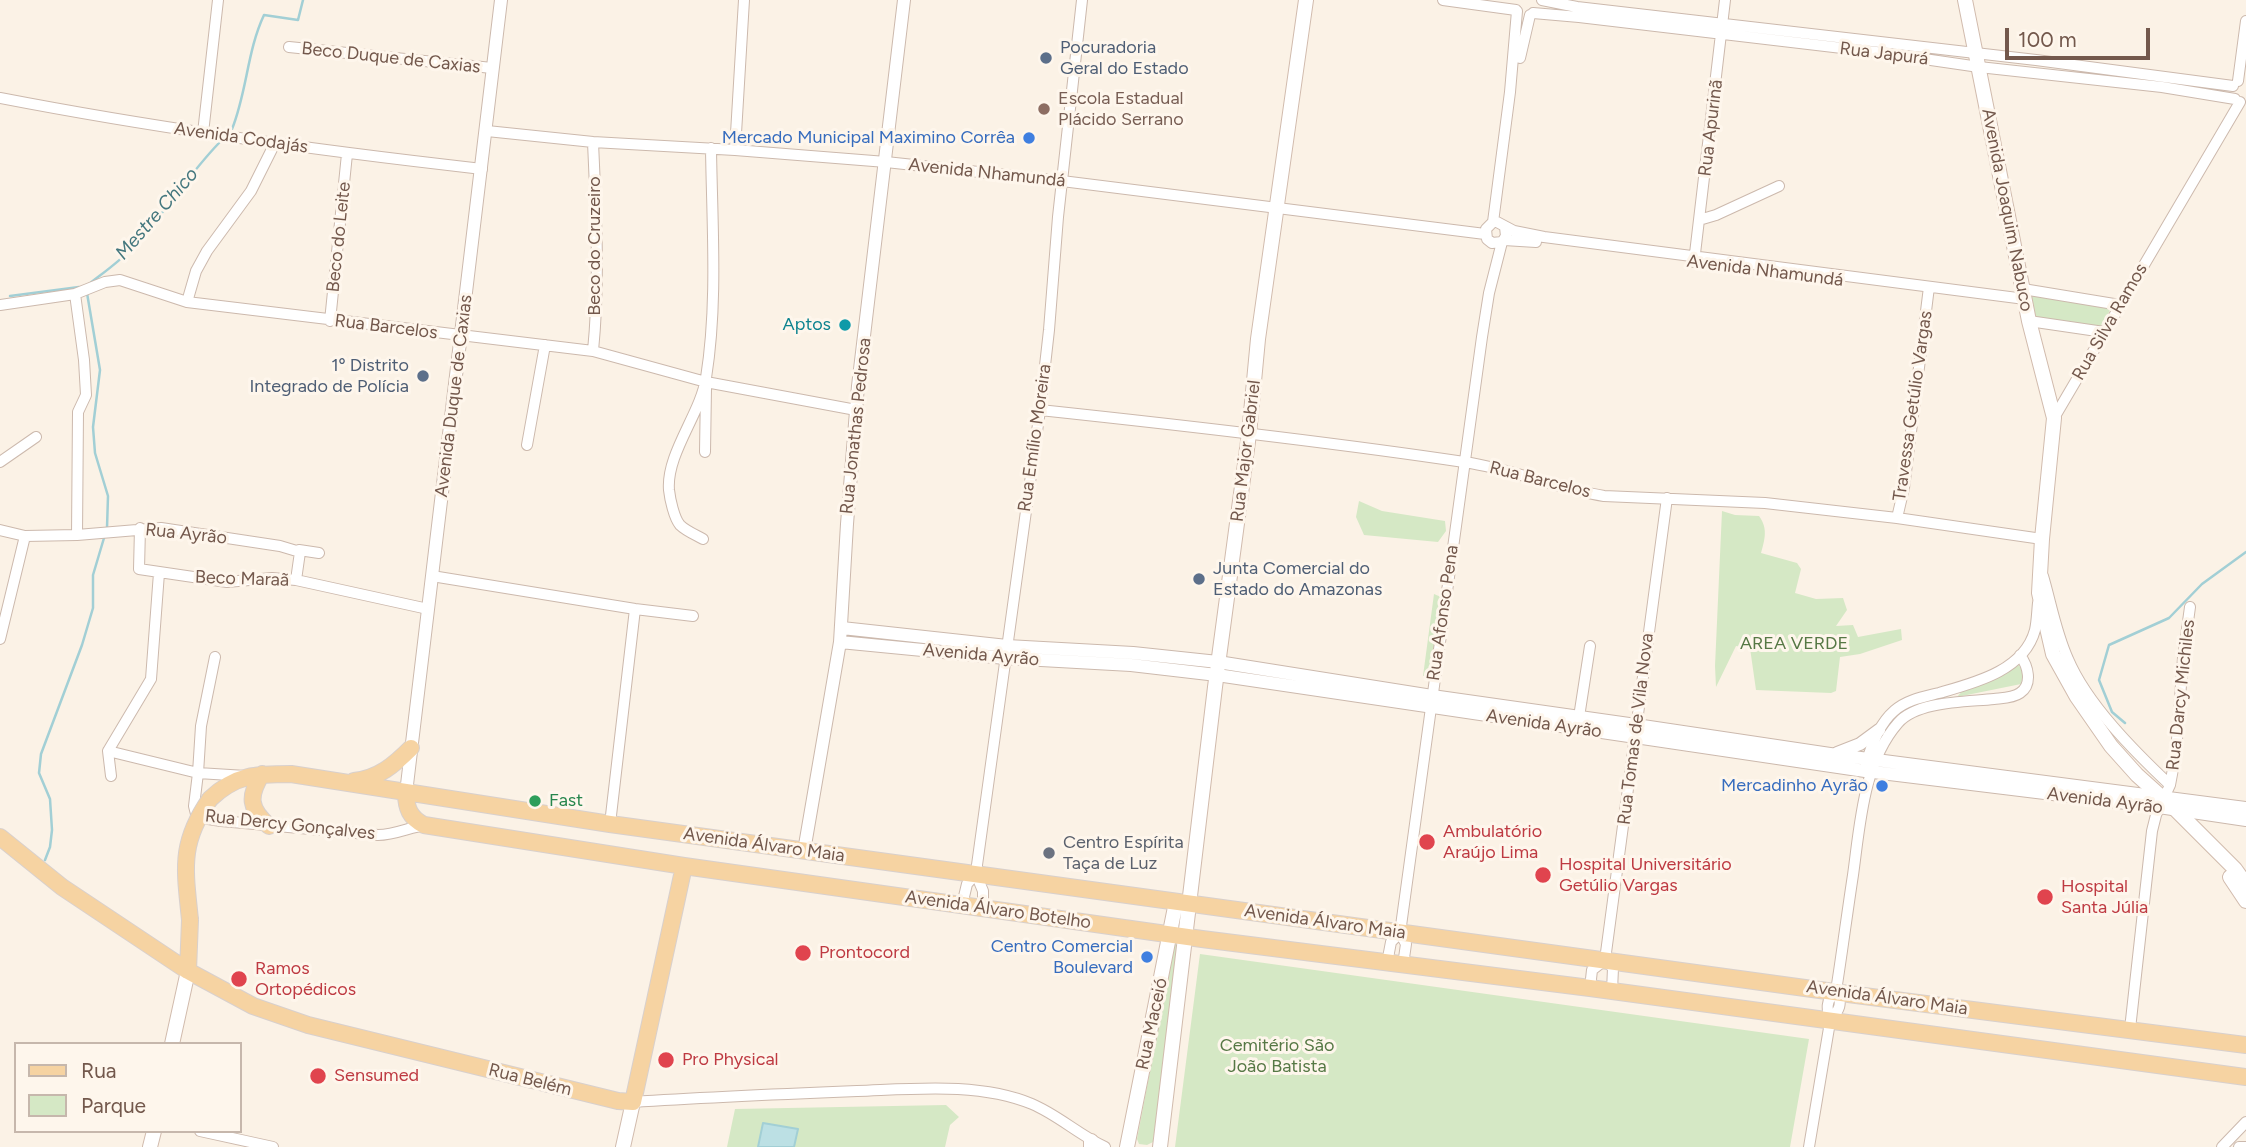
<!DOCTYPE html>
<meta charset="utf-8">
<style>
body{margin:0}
#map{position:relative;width:2246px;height:1147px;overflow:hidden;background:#fbf2e6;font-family:Figtree,sans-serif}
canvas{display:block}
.legend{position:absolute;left:14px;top:1042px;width:228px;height:91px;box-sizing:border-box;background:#fef6ec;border:2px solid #c6b7ac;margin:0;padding:9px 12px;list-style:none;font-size:21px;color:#73584c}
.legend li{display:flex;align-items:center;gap:14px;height:35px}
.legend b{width:35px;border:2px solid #c6b7ac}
.scale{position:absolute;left:2005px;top:28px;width:145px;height:32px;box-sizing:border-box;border:4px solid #73584c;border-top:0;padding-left:9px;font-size:21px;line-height:24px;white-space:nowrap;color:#73584c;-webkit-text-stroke:5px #fef6ec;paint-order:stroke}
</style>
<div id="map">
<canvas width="2246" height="1147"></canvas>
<ul class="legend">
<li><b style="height:9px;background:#f6d3a2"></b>Rua</li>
<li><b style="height:19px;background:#d5e8c5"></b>Parque</li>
</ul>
<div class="scale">100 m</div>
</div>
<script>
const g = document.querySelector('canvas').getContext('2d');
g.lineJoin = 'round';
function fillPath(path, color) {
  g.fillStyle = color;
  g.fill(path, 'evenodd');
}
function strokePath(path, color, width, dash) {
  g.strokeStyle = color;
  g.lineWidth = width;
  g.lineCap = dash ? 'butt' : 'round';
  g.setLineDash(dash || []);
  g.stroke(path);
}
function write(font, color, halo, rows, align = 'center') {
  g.font = font + ' Figtree,sans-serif';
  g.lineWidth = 6;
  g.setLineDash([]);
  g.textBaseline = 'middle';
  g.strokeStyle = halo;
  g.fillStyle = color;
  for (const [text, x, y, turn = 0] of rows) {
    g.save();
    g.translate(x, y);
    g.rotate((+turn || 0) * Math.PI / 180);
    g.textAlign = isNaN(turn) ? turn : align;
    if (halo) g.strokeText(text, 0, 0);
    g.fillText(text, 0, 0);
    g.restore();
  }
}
const green = new Path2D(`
 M2027,293L2114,304L2100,327L2032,318Z
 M1359,501L1382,511L1445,521L1446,531L1438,542L1364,535L1356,517Z
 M1722,511L1735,515L1759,516C1768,528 1765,539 1761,553L1797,563L1801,569L1795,593L1816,599L1843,598L1847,610L1836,626L1853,625L1858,637L1901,629L1902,640L1860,654L1840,657L1836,691L1831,693L1756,690L1750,648L1736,646L1716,687L1715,666Z
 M1434,594L1441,597L1432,676H1423Z
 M2017,662L2024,674L2021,684L1957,697L1964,689Z
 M1175,940H1179L1153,1142L1147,1145L1139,1144L1137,1139Z
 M1200,954L1809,1039L1790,1147H1175Z
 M946,1105L959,1117L950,1125L945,1147H727L735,1109Z`);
const water = new Path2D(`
 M763,1123L798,1129L794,1147H758Z`);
const stream = new Path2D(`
 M232,129C247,92 247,51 264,15L298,20L303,0
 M89,284C103,273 119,262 131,249C163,216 187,176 219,143
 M87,293L100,370L93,427L95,453L108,496L107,528
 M10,296L79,287
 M2125,723L2112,712L2099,680L2109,645L2169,618L2202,584L2246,552
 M45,860L50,847L52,830L50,799L39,773L41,754L82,645L93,608V575L104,538`);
const minor = new Path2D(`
 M1443,0L1516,10
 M1542,0L1577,7L2036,60L2233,86
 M1533,13L1579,17L1876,52L1979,67L2162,87L2235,99
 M289,47L492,68
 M1520,58L1530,15
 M2238,81L2246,21
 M0,98C160,129 321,151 482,169
 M487,131L593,142L735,150L886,162L1062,181L1485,234
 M203,133L218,0
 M735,150L744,0
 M1699,220L1716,215L1779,186
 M1493,222L1510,92L1517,11
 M1505,227L1506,236L1502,242L1492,243L1487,239L1486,229L1493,222H1497L1514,231L1544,237L2025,299
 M1504,240L1536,242
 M1694,262L1725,0
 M2023,289L2120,305
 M75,294L84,360L86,395L78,412L77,535
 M187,302L196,271L207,251L251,191L275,143
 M0,305L75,294L105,282L120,280L187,302L593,351L706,382L856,410
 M330,321L347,154
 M2029,321L2104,332
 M593,351C600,281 596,212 593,142
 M1040,410C1181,425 1323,441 1464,462C1512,469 1556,488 1604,496L1765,503L1897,518L2042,539
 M2054,418L2240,102
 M527,445L545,345
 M705,452L706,388
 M0,462L36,437
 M1897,518L1904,488L1929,287
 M140,528L139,569L227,582L272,578L296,580L428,609
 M0,530L25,536L77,535L161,528L280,546L300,552L296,580
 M703,539C696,535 686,531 680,525C674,518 670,499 669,490C666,454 701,413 706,378C718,303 712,224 711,148
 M299,550L319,553
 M432,576L635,609L693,616
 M2043,576C2051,603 2056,633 2068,659C2087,704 2134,751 2170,785
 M0,639L25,536
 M1579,717L1590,646
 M108,751L198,773L201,726L215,657
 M1866,764C1871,746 1879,724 1894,711C1906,700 1923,697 1939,693C1974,683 2024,671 2035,630C2037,621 2037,612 2038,603
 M111,776L108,751L151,679L159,573
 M246,776L198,773L194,806L196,814L202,818L221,821L378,835C394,835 408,828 424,825
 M610,824L635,609
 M962,905L967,884L976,874
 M983,908V891L976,874L977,865L1040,410L1049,330L1058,217L1082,0
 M1400,933L1406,944L1403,965
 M1605,960L1667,498
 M1605,960L1613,968L1612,991
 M1387,963L1391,942L1400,933C1427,734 1453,535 1482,337L1489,293L1502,242
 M1590,988L1592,970L1605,960
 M1830,1022C1838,1011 1844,1004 1836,991C1842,953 1847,914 1853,875C1860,825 1863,763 1898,723C1917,701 1966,702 1994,699C2002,698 2013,698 2020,693C2033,684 2028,666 2020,655
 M2130,1029L2152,831L2156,815L2170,785L2176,753L2183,658L2190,607
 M633,1102C708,1097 782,1094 857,1091C913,1089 979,1082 1032,1104C1058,1115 1079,1135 1105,1147
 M200,1131L273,1147
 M1809,1147L1830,1022C1827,1009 1825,1001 1836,991
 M2222,1147L2246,1122
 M2239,1147H2245`);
const tertiary = new Path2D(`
 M842,628L1007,646L1133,653L1218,662L1432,696L1636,725L1830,754L2246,808
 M840,642L1005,658L1131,665L1217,675L1865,771L2159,807L2246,820
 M1837,753L1860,744L1879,730
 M406,793L501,0
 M804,851L840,642L847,524L858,386L904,0`);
const secondary = new Path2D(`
 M1965,0L2029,321L2054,418L2042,539L2039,593L2053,654L2077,697L2111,746L2137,775L2176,810L2235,869L2246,884
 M2230,877L2246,901
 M172,1044L188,971
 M1091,1141V1147
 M150,1147L154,1131
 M623,1147L633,1102
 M1127,1147L1176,902
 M1160,1147L1215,687L1249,434L1258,339L1306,0`);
const primary = new Path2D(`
 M262,774C248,796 249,809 269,826
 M354,781C379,778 394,765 411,748
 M406,793C406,808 410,818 424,825L684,866L1202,939L1590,988L2246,1077
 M210,799C236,774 257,774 291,774L610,824L1856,995L2246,1045
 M0,837L62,887L188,971L253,1006L308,1025L618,1101L633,1102L684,866
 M188,971L190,920`);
const primaryBridge = new Path2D(`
 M190,920C185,869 179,844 210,799`);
const markers = [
 [1046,58,7,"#5c6f8a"],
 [1044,109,7,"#8d6e63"],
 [1029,138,7,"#3f7fe0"],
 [845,325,7,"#0f9aa8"],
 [423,376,7,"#5c6f8a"],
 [1199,579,7,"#5c6f8a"],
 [1882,786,7,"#3f7fe0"],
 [535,801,7,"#2e9e5b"],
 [1427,842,9,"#e0444e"],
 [1049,853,7,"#6b7280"],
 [1543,875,9,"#e0444e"],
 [2045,897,9,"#e0444e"],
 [803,953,9,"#e0444e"],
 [1147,957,7,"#3f7fe0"],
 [239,979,9,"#e0444e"],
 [666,1060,9,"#e0444e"],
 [318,1076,9,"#e0444e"]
];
const serviceNames = [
 ["Pocuradoria",1060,48],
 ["Geral do Estado",1060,69],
 ["1º Distrito",409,366,"right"],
 ["Integrado de Polícia",409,387,"right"],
 ["Junta Comercial do",1213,569],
 ["Estado do Amazonas",1213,590]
];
const streetNames = [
 ["Rua Japurá",1884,54,7],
 ["Beco Duque de Caxias",391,58,6],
 ["Rua Apurinã",1711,128,-83],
 ["Avenida Codajás",241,138,8],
 ["Avenida Nhamundá",987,173,6],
 ["Avenida Joaquim Nabuco",2007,210,79],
 ["Beco do Leite",339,237,-84],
 ["Beco do Cruzeiro",595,246,-90],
 ["Avenida Nhamundá",1765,271,7],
 ["Rua Silva Ramos",2110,322,-60],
 ["Rua Barcelos",386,327,7],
 ["Avenida Duque de Caxias",454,396,-83],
 ["Travessa Getúlio Vargas",1913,406,-82],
 ["Rua Jonathas Pedrosa",856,426,-84],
 ["Rua Emílio Moreira",1035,438,-82],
 ["Rua Major Gabriel",1246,451,-83],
 ["Rua Barcelos",1540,480,14],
 ["Rua Ayrão",186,534,6],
 ["Beco Maraã",242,579,2],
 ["Rua Afonso Pena",1443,613,-82],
 ["Avenida Ayrão",981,655,5],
 ["Rua Darcy Michiles",2181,695,-84],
 ["Avenida Ayrão",1544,724,8],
 ["Rua Tomas de Vila Nova",1636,729,-83],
 ["Avenida Ayrão",2105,801,7],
 ["Rua Dercy Gonçalves",290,825,6],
 ["Avenida Álvaro Maia",764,845,8],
 ["Avenida Álvaro Botelho",998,910,8],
 ["Avenida Álvaro Maia",1325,922,8],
 ["Avenida Álvaro Maia",1887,998,8],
 ["Rua Maceió",1152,1024,-78],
 ["Rua Belém",530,1080,14]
];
const educationNames = [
 ["Escola Estadual",1058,99],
 ["Plácido Serrano",1058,120]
];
const shopNames = [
 ["Mercado Municipal Maximino Corrêa",1015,138],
 ["Mercadinho Ayrão",1868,786],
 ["Centro Comercial",1133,947],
 ["Boulevard",1133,968]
];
const cultureNames = [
 ["Aptos",831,325]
];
const parkNames = [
 ["AREA VERDE",1794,644],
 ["Cemitério São",1277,1046],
 ["João Batista",1277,1067]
];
const leisureNames = [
 ["Fast",549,801]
];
const healthNames = [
 ["Ambulatório",1443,832],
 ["Araújo Lima",1443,853],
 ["Hospital Universitário",1559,865],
 ["Getúlio Vargas",1559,886],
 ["Hospital",2061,887],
 ["Santa Júlia",2061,908],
 ["Prontocord",819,953],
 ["Ramos",255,969],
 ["Ortopédicos",255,990],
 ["Pro Physical",682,1060],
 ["Sensumed",334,1076]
];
const worshipNames = [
 ["Centro Espírita",1063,843],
 ["Taça de Luz",1063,864]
];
const waterNames = [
 ["Mestre Chico",157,214,-49]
];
fillPath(green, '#d5e8c5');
fillPath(water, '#bce0e4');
strokePath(water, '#a2cfd5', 2);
strokePath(stream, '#a2cfd5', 2.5);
strokePath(minor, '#ccb9ad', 12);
strokePath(tertiary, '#ccb9ad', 14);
strokePath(secondary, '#d1bbad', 16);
strokePath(primary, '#d8d0cd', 18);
strokePath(minor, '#fff', 10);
strokePath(tertiary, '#fff', 12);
strokePath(secondary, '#fff', 14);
strokePath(primary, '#f6d3a2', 16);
strokePath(primaryBridge, '#d8d0cd', 18, []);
strokePath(primaryBridge, '#f6d3a2', 16);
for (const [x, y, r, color] of markers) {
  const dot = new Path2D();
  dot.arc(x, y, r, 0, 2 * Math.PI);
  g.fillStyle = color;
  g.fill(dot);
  strokePath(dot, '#fef6ec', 2.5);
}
write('18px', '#4e5e75', '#fef6ec', serviceNames, 'left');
write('18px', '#73584c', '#fef6ec', streetNames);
write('18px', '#785e54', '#fef6ec', educationNames, 'left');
write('18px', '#366cbe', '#fef6ec', shopNames, 'right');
write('18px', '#0d838f', '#fef6ec', cultureNames, 'right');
write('18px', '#567845', '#fef6ec', parkNames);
write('18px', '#27864d', '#fef6ec', leisureNames, 'left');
write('18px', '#be3a42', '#fef6ec', healthNames, 'left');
write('18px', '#5b616d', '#fef6ec', worshipNames, 'left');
write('italic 19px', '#44777e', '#fef6ec', waterNames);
</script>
